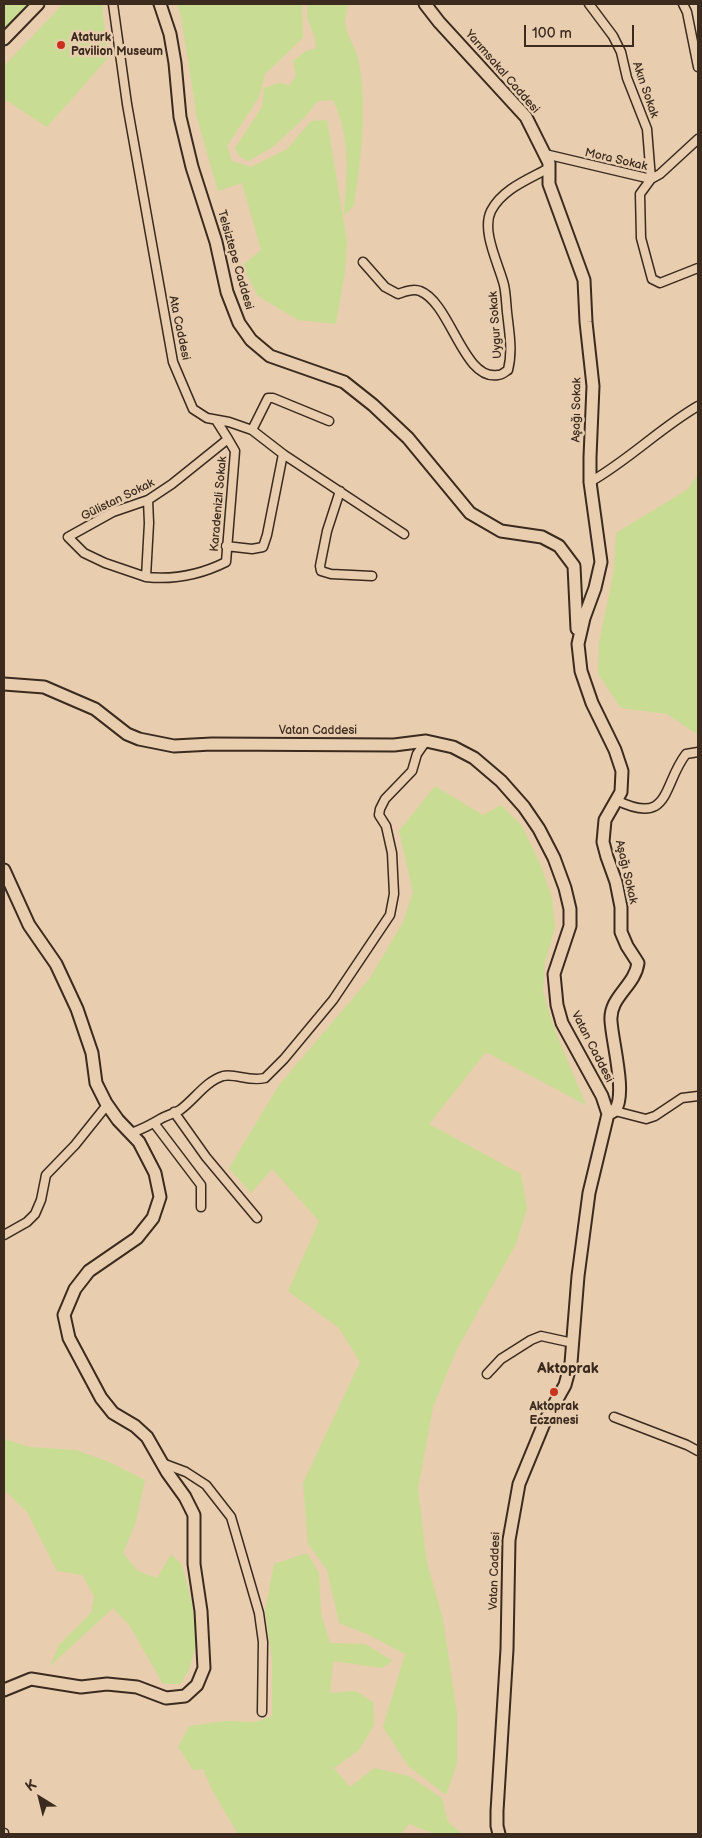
<!DOCTYPE html>
<meta charset="utf-8">
<style>
body{margin:0}
#map{position:relative;width:702px;height:1838px;overflow:hidden;background:#e8cdaf;font-family:"Balsamiq Sans",sans-serif}
canvas{display:block}
.frame{position:absolute;inset:0;border:5px solid #3b2a1e;pointer-events:none}
.north{position:absolute;left:15px;top:1773px;width:50px;height:50px;-webkit-text-stroke:4px #e8cdaf;paint-order:stroke;rotate:324deg;font-size:14px;font-weight:700;line-height:20px;text-align:center;color:#3b2a1e}
.north::after{content:'';display:block;margin:auto;width:18px;height:22px;background:#3b2a1e;clip-path:polygon(50% 0,100% 100%,50% 72%,0 100%)}
.scale{position:absolute;left:524px;top:25px;width:110px;height:22px;box-sizing:border-box;border:2px solid #3b2a1e;border-top:0;padding-left:6px;font-size:15px;line-height:18px;white-space:nowrap;color:#3b2a1e;-webkit-text-stroke:4px #e8cdaf;paint-order:stroke}
</style>
<div id="map">
<canvas width="702" height="1838"></canvas>
<div class="frame"></div>
<div class="north">K</div>
<div class="scale">100 m</div>
</div>
<script>
const g = document.querySelector('canvas').getContext('2d');
g.lineJoin = 'round';
function fillPath(path, color) {
  g.fillStyle = color;
  g.fill(path, 'evenodd');
}
function strokePath(path, color, width, dash) {
  g.strokeStyle = color;
  g.lineWidth = width;
  g.lineCap = dash ? 'butt' : 'round';
  g.setLineDash(dash || []);
  g.stroke(path);
}
function write(font, color, halo, rows, align = 'center') {
  g.font = font + ' "Balsamiq Sans",sans-serif';
  g.lineWidth = 5;
  g.setLineDash([]);
  g.textBaseline = 'middle';
  g.strokeStyle = halo;
  g.fillStyle = color;
  for (const [text, x, y, turn = 0] of rows) {
    g.save();
    g.translate(x, y);
    g.rotate((+turn || 0) * Math.PI / 180);
    g.textAlign = isNaN(turn) ? turn : align;
    if (halo) g.strokeText(text, 0, 0);
    g.fillText(text, 0, 0);
    g.restore();
  }
}
const green = new Path2D(`
 M4,4H38L4,39Z
 M63,4H103V14L108,58L47,127L4,99V66Z
 M177,4H302L303,38L265,74L259,97L227,146L232,161L251,167L287,149L311,121L327,120L347,241L345,272L336,324L298,320L258,296L242,266L261,250L242,183L218,191L197,118L181,16Z
 M308,4H348C347,10 345,17 345,23C347,37 357,49 359,63C367,110 361,160 354,206L344,215C347,174 351,138 333,100L318,101L304,118L273,147L248,161L239,156L235,148L262,107L264,88L278,83L290,85L296,75L293,61L306,51L316,48C317,31 303,23 308,4Z
 M698,474V735L667,714L621,708L598,674L599,643L614,570L616,533L688,489Z
 M435,786L483,815L501,805L522,826L541,866L552,898L555,928L545,962L543,992L554,1028L586,1105L486,1052L429,1124L521,1174L527,1208L516,1244L457,1349L433,1407L418,1489L427,1563L443,1619L457,1713V1764L446,1795L408,1766L383,1727L405,1654L369,1635L339,1623L327,1570L308,1544L303,1483L360,1362L339,1328L288,1291L319,1221L272,1169L251,1193L229,1168L279,1085L370,978L403,922L413,892L399,831Z
 M4,1439L30,1447L76,1450L109,1462L145,1480L136,1522L123,1553L138,1571L157,1578L171,1554L182,1565L192,1603L196,1644L189,1670L180,1684H163L129,1625L113,1608L50,1666L59,1645L91,1613L94,1596L82,1575L57,1571L27,1512L4,1490Z
 M307,1553L319,1573L321,1614L330,1643L365,1644L393,1661L382,1668L333,1661L330,1693L356,1691L373,1702L374,1725L359,1750L334,1768L350,1787L374,1768L409,1776L442,1798L448,1822L462,1834H435L409,1824L401,1834H238L212,1790L203,1769L193,1770L178,1747L189,1726L225,1721L255,1722L272,1716V1659L265,1611L274,1564Z`);
const street = new Path2D(`
 M113,4L127,104L173,362L193,409L207,418L229,422L252,430L283,454L404,534
 M589,4L613,36L621,52L627,78L647,129L651,179L640,194L641,238L652,279L660,283L698,268
 M683,4L687,12L698,67
 M545,154L651,179L660,174L698,139
 M363,262L385,287L398,294C404,292 413,288 420,291C451,303 463,381 498,375C502,375 506,371 508,370C513,351 509,331 507,312C506,303 506,294 504,285C499,265 481,231 491,211C502,189 529,179 549,168
 M252,430L268,398H273L329,421
 M590,482C629,460 660,428 698,406
 M340,491L327,531L320,566L321,571L331,574L372,576
 M148,500L149,523L146,577C174,580 200,575 226,562L235,451L228,439
 M226,546L252,549L263,547L267,535L283,454
 M146,577L105,563L84,553L68,537L113,512L148,500L172,484L228,439L216,420
 M616,800C671,827 662,785 686,754L698,752
 M615,1111L646,1119L655,1116L682,1098L698,1096
 M174,1112L206,1157L257,1218
 M154,1123L201,1185V1207
 M131,1133C143,1129 152,1124 162,1118C168,1115 175,1113 180,1110C194,1100 206,1081 223,1076C235,1073 249,1082 265,1078L284,1059L333,1000L390,915L394,894L392,853L386,826L379,815L380,809L385,799L412,771L417,754L426,741
 M4,1235L27,1222L35,1214L41,1200L46,1175L75,1145L107,1105
 M487,1374L501,1359L531,1340L541,1336L573,1343
 M614,1417L687,1445L698,1451
 M162,1463L186,1472L206,1485L231,1517L259,1613L263,1642L262,1712
 M4,1833V1834`);
const secondary = new Path2D(`
 M160,4L170,34L175,63L180,117L192,167L216,242L227,292L239,323L251,340L270,356L344,382L373,405L408,438L470,513L501,531L542,537L559,546L574,566L577,629
 M425,4L439,22L526,117L549,163V184L584,280L586,322L593,386L590,457V482L601,562L595,588L584,618L578,644L581,671L592,703L615,750L622,771L621,792L605,820L603,842L607,857L616,882L621,907V932L627,946L638,963C635,986 609,997 611,1021C612,1041 627,1095 615,1110C614,1111 609,1114 608,1114
 M4,39L38,4
 M4,684L44,687L95,709L127,734L139,739L174,746L212,744L394,745L426,741L453,747L474,758L501,781L524,807L539,829L554,858L565,888L570,909V926L554,974L557,1005L562,1023L602,1096L608,1114L589,1193L578,1276L571,1363L565,1385L545,1421L519,1484L509,1540L507,1649L497,1811V1826L499,1834
 M4,870L29,925L56,964L77,1009L92,1053L96,1083L106,1103L118,1120L139,1142L155,1173L160,1197L153,1218L137,1238L89,1271L75,1289L64,1315L69,1338L101,1398L113,1413L135,1426L147,1437L167,1472L185,1497L194,1515V1564L201,1611L204,1668L197,1685L185,1696L166,1698L137,1687L107,1684L81,1687L31,1679L4,1690`);
const markers = [
 [61,45,5,"#c8321e"],
 [554,1392,5,"#c8321e"]
];
const poiNames = [
 ["Ataturk",71,38],
 ["Pavilion Museum",71,52],
 ["Aktoprak",554,1407,"center"],
 ["Eczanesi",554,1421,"center"]
];
const streetNames = [
 ["Yarımsakal Caddesi",502,72,49],
 ["Akın Sokak",645,90,71],
 ["Mora Sokak",616,160,13],
 ["Telsiztepe Caddesi",235,260,74],
 ["Uygur Sokak",496,325,-94],
 ["Ata Caddesi",179,328,78],
 ["Aşağı Sokak",577,410,-89],
 ["Gülistan Sokak",118,500,-26],
 ["Karadenizli Sokak",219,504,-85],
 ["Vatan Caddesi",318,731],
 ["Aşağı Sokak",626,872,77],
 ["Vatan Caddesi",592,1047,63],
 ["Vatan Caddesi",495,1571,-88]
];
const quarterNames = [
 ["Aktoprak",568,1369]
];
fillPath(green, '#c8dd93');
strokePath(street, '#3b2a1e', 11);
strokePath(secondary, '#3b2a1e', 15);
strokePath(street, '#e8cdaf', 8);
strokePath(secondary, '#e8cdaf', 11);
for (const [x, y, r, color] of markers) {
  const dot = new Path2D();
  dot.arc(x, y, r, 0, 2 * Math.PI);
  g.fillStyle = color;
  g.fill(dot);
  strokePath(dot, '#e8cdaf', 2);
}
write('bold 12px', '#3b2a1e', '#e8cdaf', poiNames, 'left');
write('12px', '#3b2a1e', '#e8cdaf', streetNames);
write('bold 15px', '#3b2a1e', '#e8cdaf', quarterNames);
</script>
